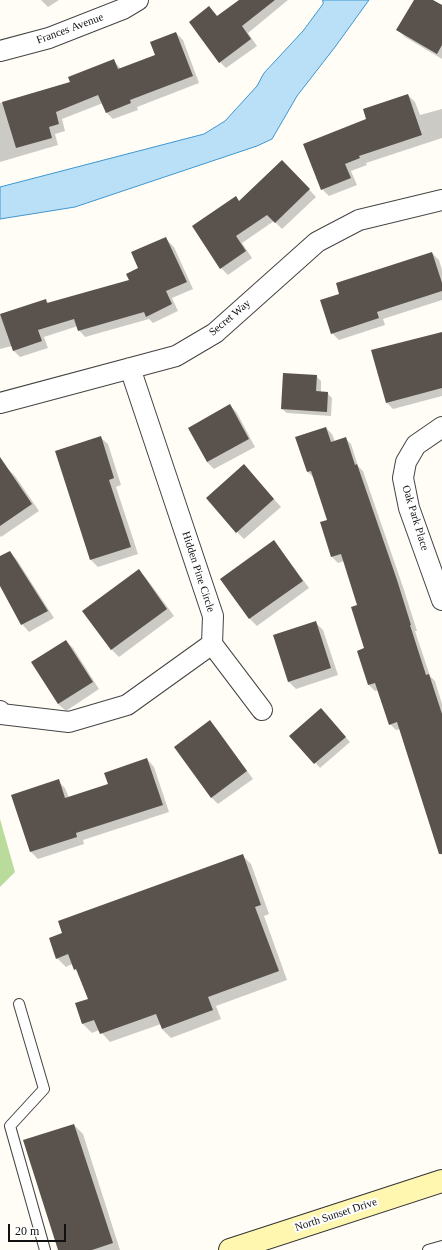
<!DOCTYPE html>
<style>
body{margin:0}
#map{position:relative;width:442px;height:1250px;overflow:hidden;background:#fffdf5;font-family:Georgia,serif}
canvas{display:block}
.scale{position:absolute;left:8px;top:1224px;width:58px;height:18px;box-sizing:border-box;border:2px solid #111;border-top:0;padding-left:5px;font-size:12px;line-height:14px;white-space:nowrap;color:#111;-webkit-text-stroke:3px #fff;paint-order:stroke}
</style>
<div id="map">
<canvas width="442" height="1250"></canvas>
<div class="scale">20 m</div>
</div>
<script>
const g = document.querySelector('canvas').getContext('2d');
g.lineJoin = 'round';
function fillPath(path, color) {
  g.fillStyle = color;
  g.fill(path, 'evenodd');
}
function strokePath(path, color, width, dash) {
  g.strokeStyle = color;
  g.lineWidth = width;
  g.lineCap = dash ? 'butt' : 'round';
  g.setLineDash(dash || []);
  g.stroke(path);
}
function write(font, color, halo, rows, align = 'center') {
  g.font = font + ' Georgia,serif';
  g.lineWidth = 4;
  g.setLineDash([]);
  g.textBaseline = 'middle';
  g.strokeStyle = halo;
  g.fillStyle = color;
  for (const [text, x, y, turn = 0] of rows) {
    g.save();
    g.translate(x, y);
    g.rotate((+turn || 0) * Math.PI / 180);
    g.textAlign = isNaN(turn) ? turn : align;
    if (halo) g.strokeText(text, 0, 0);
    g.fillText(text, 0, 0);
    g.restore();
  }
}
const forest = new Path2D(`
 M0,819L15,872L0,887Z`);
const water = new Path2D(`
 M323,0H369L335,47L297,96L272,139L257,146L75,207L0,219V187L204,134L225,121L257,86L264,73L303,31L323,4Z`);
const shadow = new Path2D(`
 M41,0H59L48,7Z
 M240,0H288L248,33L257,46L226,68L220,62L209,8L218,17Z
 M415,0H431L442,7V59L405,37L398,30Z
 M176,33L183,40L199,83L137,107L138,110L113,119L106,112L103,103L62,119L65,131L55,134L58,145L0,162V103L71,83L113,60L121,69L156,56Z
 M408,95L415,102L420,115L442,109V138L366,163L367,165L351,171L357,185L329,196L322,189L367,120Z
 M289,168L316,197L282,229L274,221L242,243L252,258L228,275L221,268L240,202Z
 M167,240L174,247L193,289L172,298L178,311L153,323L149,319L85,337L79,330L78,326L44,337L48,348L20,357L13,350L12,346L0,349V315L46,300L49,304L130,281Z
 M432,253L439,260L442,270V300L383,319L385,325L339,340L332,333L340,295Z
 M442,333V396L393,409L387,403Z
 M316,376L321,381V392L327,393L332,398L331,416L287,413L282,409Z
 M230,405L237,413L255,447L214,469L207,462Z
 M326,428L332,434L335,442L345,438L351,444L358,466L363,471L403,587L417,631H415L430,676L435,681L442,704V856L400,729L396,730L390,724L379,690L375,691L369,685L358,651L365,649L358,605L344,561L338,563L332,557L328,521L314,478L308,472Z
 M100,437L108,444L121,485L116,487L138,554L98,567L91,560Z
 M8,469L15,476L39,511L1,537L0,536V475Z
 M251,473L281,507L244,539L237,532Z
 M273,542L280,549L309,588L257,626L250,619L221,579Z
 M10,552L17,560L54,618L29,632L22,624L0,584V558Z
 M139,571L146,578L174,616L119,657L112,650L84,611Z
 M316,623L323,630L338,675L296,689L289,682L274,636Z
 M66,641L73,648L99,689L66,711L58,704L32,662Z
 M325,714L350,742L320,768L291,736Z
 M210,722L217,729L253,779L218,804L211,797Z
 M147,759L154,767L169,812L83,840L84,844L38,859L31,852L58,781L65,788L69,798L109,785Z
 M242,855L251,864L269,914L264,916L287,980L216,1006L221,1019L171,1038L162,1029L161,1024L110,1042L99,1030L92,1033L83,1024L76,1004L89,1000L79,974L72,964L66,967L57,958Z
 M74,1125L83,1134L120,1250H59Z`);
const building = new Path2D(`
 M239,0H275L242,26L251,39L219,63L189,22L209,6L217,16Z
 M414,0H433L442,5V45L437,54L396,30Z
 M176,32L193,76L130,100L131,103L106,113L98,95L56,112L59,124L49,127L52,138L16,148L2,102L70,82L68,77L114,59L118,69L155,55L150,42Z
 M408,94L422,135L359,156L360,158L345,164L351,178L321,190L303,144L366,119L363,109Z
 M282,160L310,189L275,223L267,215L236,236L246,251L220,269L192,226L236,196L239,201Z
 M166,237L187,282L166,291L172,304L146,317L144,312L78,331L74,319L38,330L42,341L13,351L0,314L46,299L47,303L129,280L126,274L138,268L131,252Z
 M432,252L442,283V291L377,312L379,318L331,334L320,300L339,294L336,283Z
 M442,332V388L386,403L371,350Z
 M283,373L317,375L316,391L328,392L327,412L281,409Z
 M230,404L249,439L207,462L188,428Z
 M326,427L331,442L346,437L355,465L357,464L397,580L411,625H410L426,675L429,674L442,714V854H439L397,722L389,725L375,683L368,685L357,651L364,648L351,607L357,605L341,554L331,557L320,522L327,520L311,471L307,472L295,437Z
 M101,436L114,478L109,480L131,547L90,560L55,451Z
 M0,457L32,504L0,526Z
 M244,464L274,499L236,533L206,498Z
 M274,540L303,581L249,619L220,579Z
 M10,551L48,611L21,625L0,586V556Z
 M139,569L167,609L111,650L82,611Z
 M316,621L331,668L288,682L273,635Z
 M66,640L93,682L58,704L31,662Z
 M321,708L346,737L314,764L289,736Z
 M210,720L247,771L211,798L174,747Z
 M147,758L163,805L76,833L77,837L30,852L11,795L59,779L65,798L108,784L104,773Z
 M243,854L261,905L255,907L279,971L208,997L213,1010L162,1029L156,1014L100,1034L94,1020L82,1024L75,1003L88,999L76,969L74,970L68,954L56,959L49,938L62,933L58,921Z
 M74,1124L113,1243L92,1250H58L23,1140Z`);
const lane = new Path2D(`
 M19,1004L44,1089L10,1126L45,1250
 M428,1250L442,1246`);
const street = new Path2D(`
 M0,51L49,38L123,9L138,0
 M0,403L176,356L215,333L317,242L359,220L442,200
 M442,427L416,445L406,462L403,478L409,508L442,600
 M212,644L262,710
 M0,711L1,714L69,722L127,705L212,644L213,616L130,368`);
const secondary = new Path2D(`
 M230,1250L442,1181`);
const streetNames = [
 ["Frances Avenue",70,29,-20],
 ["Secret Way",230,318,-40],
 ["Oak Park Place",415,518,73],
 ["Hidden Pine Circle",198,572,72],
 ["North Sunset Drive",336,1215,-18]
];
fillPath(forest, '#b9dc9c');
fillPath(water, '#b9e0f7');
strokePath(water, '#3f96cf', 1);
fillPath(shadow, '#0003');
fillPath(building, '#5a524d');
strokePath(lane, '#444', 12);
strokePath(street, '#444', 22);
strokePath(secondary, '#333', 24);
strokePath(lane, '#fff', 10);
strokePath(street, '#fff', 20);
strokePath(secondary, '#fff6b0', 22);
write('11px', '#111', '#fff', streetNames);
</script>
